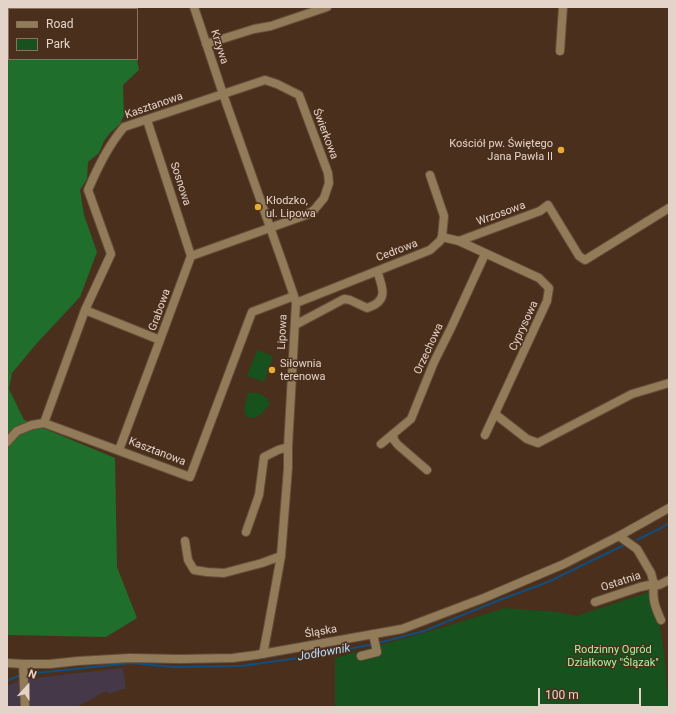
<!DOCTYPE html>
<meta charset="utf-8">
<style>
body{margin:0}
#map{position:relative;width:676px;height:714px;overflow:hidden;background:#4a2f1c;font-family:Roboto,sans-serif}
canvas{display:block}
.frame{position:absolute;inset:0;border:8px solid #e4d3c8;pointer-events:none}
.legend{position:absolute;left:8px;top:8px;width:130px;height:52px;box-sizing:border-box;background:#4a2f1c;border:1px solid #887161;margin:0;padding:5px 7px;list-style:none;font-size:12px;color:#e4d3c8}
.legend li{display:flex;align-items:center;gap:8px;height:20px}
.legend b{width:20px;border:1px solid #887161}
.north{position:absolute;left:8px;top:666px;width:40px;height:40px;-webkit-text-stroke:3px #4a2f1c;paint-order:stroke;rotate:21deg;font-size:11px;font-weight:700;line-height:16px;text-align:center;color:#e4d3c8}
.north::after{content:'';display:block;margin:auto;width:14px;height:18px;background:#e4d3c8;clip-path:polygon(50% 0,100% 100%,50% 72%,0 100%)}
.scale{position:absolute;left:538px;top:688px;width:103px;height:18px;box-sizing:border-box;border:2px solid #e4d3c8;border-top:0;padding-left:5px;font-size:12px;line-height:14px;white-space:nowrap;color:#e4d3c8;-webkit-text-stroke:3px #4a2f1c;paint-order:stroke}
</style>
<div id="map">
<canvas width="676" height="714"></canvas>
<div class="frame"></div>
<ul class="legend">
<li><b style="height:5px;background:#917b58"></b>Road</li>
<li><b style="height:11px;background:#16511e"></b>Park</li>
</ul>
<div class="north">N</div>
<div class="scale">100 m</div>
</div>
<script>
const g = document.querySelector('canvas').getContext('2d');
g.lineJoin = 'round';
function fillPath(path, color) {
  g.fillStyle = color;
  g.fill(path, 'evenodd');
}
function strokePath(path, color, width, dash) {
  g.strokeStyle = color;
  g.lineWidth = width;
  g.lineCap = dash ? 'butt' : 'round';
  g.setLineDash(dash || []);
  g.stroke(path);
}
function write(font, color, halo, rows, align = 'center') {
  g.font = font + ' Roboto,sans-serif';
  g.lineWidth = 3;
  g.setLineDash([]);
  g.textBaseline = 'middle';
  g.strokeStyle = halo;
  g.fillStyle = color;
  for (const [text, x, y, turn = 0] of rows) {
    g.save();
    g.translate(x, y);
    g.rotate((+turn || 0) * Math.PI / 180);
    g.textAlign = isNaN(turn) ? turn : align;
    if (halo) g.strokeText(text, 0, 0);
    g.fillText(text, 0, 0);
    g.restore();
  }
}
const industrial = new Path2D(`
 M123,668L126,689L118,690V691L109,694L106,691L77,707H7V686L19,681L27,679Z`);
const green = new Path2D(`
 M257,350L273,356L264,382L247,376Z
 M248,393H258L267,398L270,404C262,413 259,420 247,417L244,411Z
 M649,592L660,627L665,660L668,707H335V658L424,633L505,608L558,612L576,616Z`);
const forest = new Path2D(`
 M7,7H52V9H9V59H137L139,70L123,85L124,115L120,124L110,133L104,141L99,153L88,162L87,179L80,190L84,215L97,252L80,297L37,343L12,373L9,389L24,420L115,458L117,567L137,618L106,637L7,635Z`);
const stream = new Path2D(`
 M637,540L661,528L669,523
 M378,643L424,631L497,601L548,582L624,545
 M27,674L131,663L175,667L241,666L313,656L374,644
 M7,681L20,675`);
const minor = new Path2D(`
 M194,7L223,94L283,264L294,296L296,303L288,447V468L281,556L268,628L263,654
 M56,8V7
 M206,44L254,29L271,26L327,7
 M560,51L563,7
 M147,120L191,256
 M442,237L459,241L539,278L549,288L547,301L485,435
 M459,241L540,211L548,205L579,256L585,260L669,208
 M296,303L430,250L440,241L442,237L444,216L430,175
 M85,310L160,340
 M295,325L344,299L350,300L367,308C389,301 383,288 377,271
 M495,414L527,439L538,443L632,394L669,383
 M44,423L85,310L111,254L88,190C98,167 108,146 124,127L265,80L277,84L299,95L328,173L329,183L324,198L314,210L306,215L191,256
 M44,423L190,477L252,312L294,296
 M393,434L394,440L398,445L427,470
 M7,442L17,431L32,425L44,423
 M381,444L411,419L434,362L451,328L485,254
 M119,450L160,340L191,256
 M246,532L259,495L264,457L278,450L288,447
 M185,541L188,560L194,570L207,572L224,573L262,563L281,556
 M595,602L640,587L654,584L651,573L637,549L619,536
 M661,620C655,607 652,599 654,584L659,585L669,580
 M361,656L377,652L373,634
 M7,663L23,664H50L78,661L130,658L180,659L233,658L256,655L402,629L484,598L564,564L619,536L669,508
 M23,664L25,707`);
const markers = [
 [561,150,4,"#e7ac37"],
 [258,207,4,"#e7ac37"],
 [272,370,4,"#e7ac37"]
];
const streetNames = [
 ["Krzywa",219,47,72],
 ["Kasztanowa",154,106,-19],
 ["Świerkowa",325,134,69],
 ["Sosnowa",180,184,72],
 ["Wrzosowa",501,214,-20],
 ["Cedrowa",397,251,-21],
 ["Grabowa",160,310,-70],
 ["Cyprysowa",524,326,-65],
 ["Lipowa",283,332,-87],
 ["Orzechowa",429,349,-65],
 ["Kasztanowa",157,452,21],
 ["Ostatnia",621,582,-18],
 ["Śląska",321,632,-10]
];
const poiNames = [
 ["Kościół pw. Świętego",553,144,"right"],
 ["Jana Pawła II",553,157,"right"],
 ["Kłodzko,",266,201],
 ["ul. Lipowa",266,214],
 ["Siłownia",280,364],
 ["terenowa",280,377]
];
const parkNames = [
 ["Rodzinny Ogród",613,650],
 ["Działkowy \"Ślązak\"",613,663]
];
const waterNames = [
 ["Jodłownik",324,653,-10]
];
fillPath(industrial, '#453949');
fillPath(green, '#16511e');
fillPath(forest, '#206e2b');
strokePath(stream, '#0f4e7f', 2);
strokePath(minor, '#664d3b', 10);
strokePath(minor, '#917b58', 8);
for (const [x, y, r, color] of markers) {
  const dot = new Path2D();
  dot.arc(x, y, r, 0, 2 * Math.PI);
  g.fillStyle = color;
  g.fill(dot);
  strokePath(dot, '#4a2f1c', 1.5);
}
write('11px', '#e4d3c8', '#4a2f1c', streetNames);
write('11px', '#e4d3c8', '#4a2f1c', poiNames, 'left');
write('11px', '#99fca0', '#4a2f1c', parkNames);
write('italic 12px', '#b6dbfe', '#4a2f1c', waterNames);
</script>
